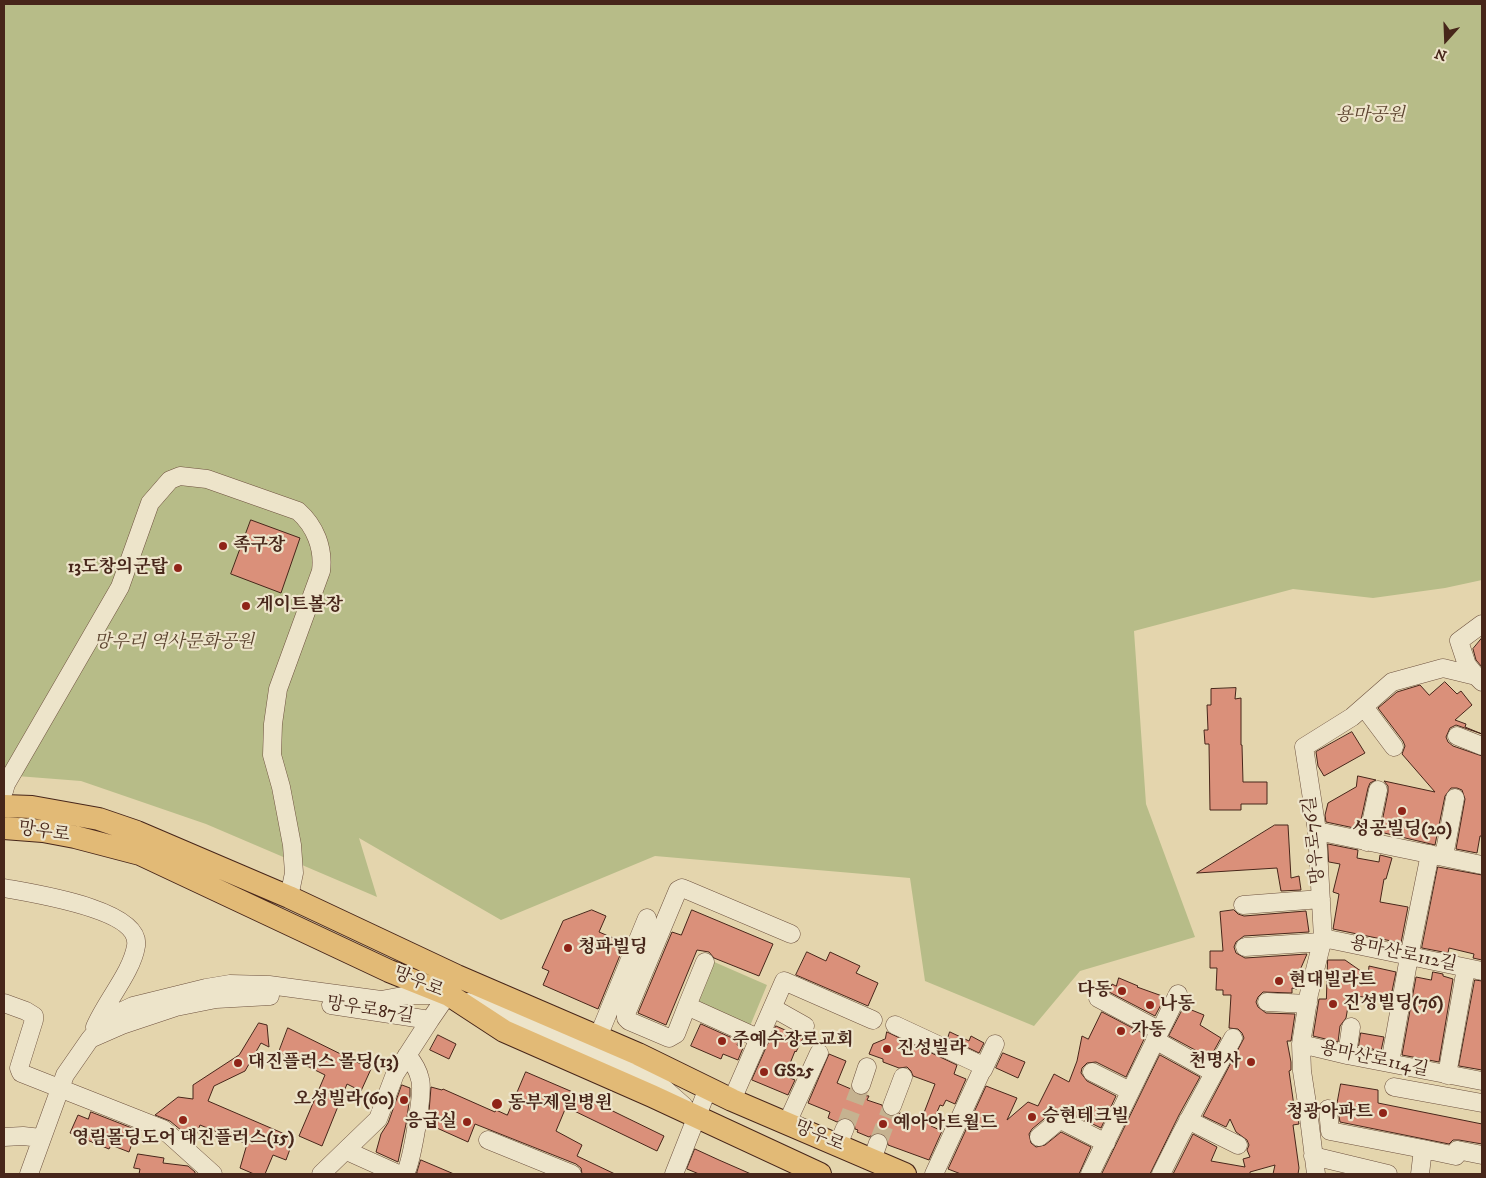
<!DOCTYPE html>
<meta charset="utf-8">
<style>
body{margin:0}
#map{position:relative;width:1486px;height:1178px;overflow:hidden;background:#e4d5ad;font-family:"IM FELL DW Pica",serif}
canvas{display:block}
.frame{position:absolute;inset:0;border:5px solid #47261a;pointer-events:none}
.north{position:absolute;left:1421px;top:15px;width:50px;height:50px;-webkit-text-stroke:4px #ede4ca;paint-order:stroke;rotate:200deg;font-size:14px;font-weight:700;line-height:20px;text-align:center;color:#47261a}
.north::after{content:'';display:block;margin:auto;width:18px;height:22px;background:#47261a;clip-path:polygon(50% 0,100% 100%,50% 72%,0 100%)}
</style>
<div id="map">
<canvas width="1486" height="1178"></canvas>
<div class="frame"></div>
<div class="north">N</div>
</div>
<script>
const g = document.querySelector('canvas').getContext('2d');
g.lineJoin = 'round';
function fillPath(path, color) {
  g.fillStyle = color;
  g.fill(path, 'evenodd');
}
function strokePath(path, color, width, dash) {
  g.strokeStyle = color;
  g.lineWidth = width;
  g.lineCap = dash ? 'butt' : 'round';
  g.setLineDash(dash || []);
  g.stroke(path);
}
function write(font, color, halo, rows, align = 'center') {
  g.font = font + ' "IM FELL DW Pica","Noto Serif KR",serif';
  g.lineWidth = 4.5;
  g.setLineDash([]);
  g.textBaseline = 'middle';
  g.strokeStyle = halo;
  g.fillStyle = color;
  for (const [text, x, y, turn = 0] of rows) {
    g.save();
    g.translate(x, y);
    g.rotate((+turn || 0) * Math.PI / 180);
    g.textAlign = isNaN(turn) ? turn : align;
    if (halo) g.strokeText(text, 0, 0);
    g.fillText(text, 0, 0);
    g.restore();
  }
}
const green = new Path2D(`
 M4,4H1482V580L1445,588L1373,598L1293,589L1134,631L1146,804L1195,937L1080,971L1034,1026L925,981L910,878L655,856L501,920L359,838L377,897L206,824L81,781L4,775Z
 M712,961L767,985L750,1026L694,1002Z`);
const building = new Path2D(`
 M251,520L300,538L281,593L231,574Z
 M1482,638V667L1476,660L1473,649Z
 M1445,682L1457,694L1461,691L1472,705L1455,720L1466,724L1465,727L1482,734L1456,725L1450,728L1446,737L1448,742L1453,746L1482,756V836H1480L1477,853L1456,849L1465,799L1462,790L1457,788H1451L1445,796L1435,845L1380,832L1388,792V786L1384,781L1435,792L1402,754L1405,746L1403,741L1378,708L1397,692L1420,685L1429,695Z
 M1236,688L1235,699L1241,698V745H1242L1243,782H1267V804H1241V810H1210L1209,744H1205L1204,730H1208L1207,705H1211V689Z
 M1352,732L1365,753L1324,776L1318,766L1316,752Z
 M1358,776L1376,780L1370,783L1368,788L1359,829L1326,822L1325,815L1328,803L1356,787Z
 M1275,825H1288L1291,878L1299,876L1301,890L1281,891L1277,868L1197,873Z
 M1328,844L1358,850L1357,858L1379,862L1380,855L1392,858L1386,879H1384L1380,902L1408,907L1401,943L1333,929L1339,894L1333,892L1340,864L1329,862Z
 M1438,867L1482,875V960L1473,958L1474,954L1449,948L1448,953L1422,948Z
 M592,910L606,916L599,932L625,943L598,1009L543,985L549,971L542,968L563,921Z
 M692,910L773,944L759,976L714,958L709,952L697,950L666,1025L638,1013L672,932L681,935Z
 M1234,910L1238,914L1244,916L1306,911L1309,932L1244,936L1236,942L1234,947L1236,953L1245,958L1307,954L1297,977V989L1292,988V993L1263,992L1258,997L1256,1002L1258,1007L1266,1013L1295,1014L1291,1041H1287L1291,1062V1070L1289,1071L1294,1106H1295L1299,1124L1293,1125L1299,1168L1298,1174H1273L1275,1165L1250,1172V1174H1173L1193,1134L1217,1147L1211,1161L1245,1167L1243,1159L1250,1157L1247,1150L1249,1145L1247,1140L1236,1132L1230,1119L1226,1127L1203,1116L1244,1038L1242,1033L1238,1029L1229,1028L1231,995H1223V990H1216L1217,968H1210V951H1223L1220,912Z
 M807,952L826,961L830,952L860,966L856,973L878,983L868,1006L796,975Z
 M1328,960H1345L1368,976L1369,966L1396,972L1390,1001L1350,995L1346,1018L1340,1026L1338,1042L1313,1036L1319,999H1326Z
 M1433,972L1443,974V976L1453,979L1439,1062L1402,1055L1416,977L1431,980Z
 M1119,978L1138,986L1137,987L1165,997L1155,1016L1109,992L1112,984L1116,986Z
 M1475,980L1482,981V1070L1459,1066Z
 M1184,1007L1204,1015L1200,1025L1221,1038L1210,1058L1169,1036Z
 M1102,1012L1146,1035L1126,1077L1096,1062L1087,1063L1082,1068L1081,1073L1087,1081L1116,1096L1101,1128L1068,1112L1061,1111L1050,1114L1032,1129L1029,1134L1031,1143L1036,1147L1045,1145L1061,1132L1091,1147L1079,1174H961L948,1169L986,1086L1017,1098L1007,1120L1028,1102L1038,1106L1054,1074L1069,1082L1077,1061L1082,1036L1088,1039Z
 M259,1023L267,1025L269,1047L261,1043L245,1071L214,1086L208,1101L294,1138L286,1160L273,1155L265,1174H254L240,1168L247,1144L200,1125L194,1141L170,1121L155,1115L178,1097L193,1099V1085L239,1055Z
 M701,1024L739,1041L737,1045L743,1048L738,1060L723,1054L721,1059L691,1046Z
 M776,1026L803,1038L796,1052L795,1051L785,1076L795,1080L788,1095L752,1080Z
 M288,1028L371,1069L361,1091L347,1084L322,1146L299,1136L325,1075L279,1052Z
 M887,1032L957,1065L954,1074L966,1079L955,1104L946,1100L943,1106L940,1105L931,1126L942,1131L929,1160L888,1145L886,1136L882,1133H876L869,1137L857,1132L858,1130L855,1129L854,1122L849,1118H843L837,1122L828,1118L830,1112L808,1103L829,1054L846,1061L837,1083L851,1089L857,1095L869,1096L867,1100L882,1105L884,1112L888,1116H894L900,1113L919,1120L920,1117L922,1118L935,1084L913,1076L911,1071L907,1067L899,1068L883,1062V1059L869,1054L873,1044L885,1039Z
 M950,1032L969,1041L971,1036L984,1043L979,1053L948,1038Z
 M1361,1033L1384,1037L1381,1051L1359,1046Z
 M438,1035L456,1044L449,1059L430,1050Z
 M1003,1053L1025,1062L1018,1078L996,1068Z
 M1160,1055L1200,1077L1179,1115L1150,1174H1102Z
 M526,1072L582,1096L664,1136L657,1151L566,1107L556,1131L582,1145L577,1156L615,1174H582L581,1168L576,1164L475,1124L468,1142L428,1124L431,1087L442,1090L443,1089L495,1112L496,1110L507,1115Z
 M1341,1084L1378,1090V1103L1482,1124V1144L1459,1140H1453L1449,1144L1340,1122L1337,1104Z
 M402,1085L410,1088V1096L406,1124L398,1162L376,1152L381,1134L388,1123Z
 M91,1112L137,1130L129,1152L111,1145L109,1149L70,1133L78,1115L88,1119Z
 M695,1149L719,1160L751,1174H699L687,1169Z
 M138,1154L164,1158L163,1163L188,1166L195,1172V1174H139L140,1169L134,1168Z
 M421,1160L454,1174H420L417,1173Z`);
const minorTunnel = new Path2D(`
 M845,1128L861,1085
 M878,1143L892,1106`);
const minor = new Path2D(`
 M1476,676L1467,665L1459,641L1482,624
 M1364,707L1394,747
 M1457,736L1482,746
 M4,791L6,784L120,587L150,503L170,480L180,476L207,479L298,511C315,526 324,548 321,571L278,689L273,724L272,755L281,787L292,845L294,873L289,897
 M1317,831L1482,865
 M1367,842L1378,790
 M1444,856L1455,798
 M4,888C30,893 142,909 136,946C132,972 106,1001 95,1027
 M1243,905L1321,899
 M1323,938L1482,971
 M1245,947L1322,942
 M1098,998L1160,1031
 M469,1002L503,1013L658,1083L684,1106
 M1267,1002L1308,1004
 M4,1003L26,1011L34,1016V1020L19,1068L21,1073L163,1129L213,1174
 M331,1005L430,1020L452,988
 M687,1006L705,962
 M773,1008L805,1026
 M895,1025L981,1065L983,1068L934,1174
 M598,1037L647,918
 M90,1039L104,1022L114,1015L133,1006L206,988L230,984L269,985L381,1000L408,995H441
 M760,1039L687,1006L676,1034L669,1038L629,1021L626,1018V1014L678,890L682,888L687,890L791,934
 M1155,1040L1214,1073
 M1301,1044L1347,1055L1482,1081
 M1347,1055L1351,1027
 M1390,1063L1409,957L1430,854
 M983,1070L995,1044
 M1092,1072L1130,1091
 M1447,1075L1466,968
 M861,1085L867,1067
 M1394,1087L1482,1103
 M732,1100L784,981L873,1020
 M892,1106L903,1077
 M1328,1109L1330,1131L1423,1149
 M1188,1120L1238,1145
 M787,1123L819,1053
 M4,1137L23,1136L41,1138
 M1039,1137L1057,1122L1063,1121L1106,1143
 M488,1140L572,1174
 M838,1145L845,1128
 M347,1151L398,1174
 M1313,1156L1388,1174
 M872,1160L878,1143
 M29,1174L65,1075L90,1039L122,1025L176,1007L216,999L270,996
 M321,1174L378,1119L395,1074L430,1020
 M405,1174C412,1161 424,1091 420,1079C418,1070 413,1062 407,1055
 M674,1174L708,1088
 M1090,1174L1178,994
 M1161,1174L1181,1134L1233,1038
 M1316,1174L1308,1110L1302,1071L1301,1044L1309,994L1323,938L1317,831L1304,747L1352,717L1392,682L1443,668L1476,676L1482,682
 M1420,1174L1423,1149L1456,1156L1457,1150L1482,1155`);
const major = new Path2D(`
 M4,806L32,807L99,819L137,832L289,897L457,976L638,1054L732,1100L905,1174
 M4,828L43,831L75,837L140,854L389,971L449,995L504,1031L652,1096L820,1174`);
const markers = [
 [223,546,5,"#8f2418"],
 [178,568,5,"#8f2418"],
 [246,606,5,"#8f2418"],
 [1402,811,5,"#8f2418"],
 [568,948,5,"#8f2418"],
 [1279,981,5,"#8f2418"],
 [1122,991,5,"#8f2418"],
 [1333,1004,5,"#8f2418"],
 [1150,1005,5,"#8f2418"],
 [1121,1031,5,"#8f2418"],
 [722,1041,5,"#8f2418"],
 [887,1049,5,"#8f2418"],
 [1251,1062,5,"#8f2418"],
 [238,1063,5,"#8f2418"],
 [764,1072,5,"#8f2418"],
 [404,1100,5,"#8f2418"],
 [497,1104,6,"#8f2418"],
 [1383,1113,5,"#8f2418"],
 [1032,1117,5,"#8f2418"],
 [183,1120,5,"#8f2418"],
 [467,1122,5,"#8f2418"],
 [883,1124,5,"#8f2418"]
];
const parkNames = [
 ["용마공원",1370,116],
 ["망우리 역사문화공원",174,643]
];
const poiNames = [
 ["족구장",233,546],
 ["13도창의군탑",168,568,"right"],
 ["게이트볼장",256,606],
 ["성공빌딩(20)",1402,830,"center"],
 ["청파빌딩",578,948],
 ["현대빌라트",1289,981],
 ["다동",1112,991,"right"],
 ["진성빌딩(76)",1343,1004],
 ["나동",1160,1005],
 ["가동",1131,1031],
 ["주예수장로교회",732,1041],
 ["진성빌라",897,1049],
 ["천명사",1241,1062,"right"],
 ["대진플러스 몰딩(13)",248,1063],
 ["GS25",774,1072],
 ["오성빌라(60)",394,1100,"right"],
 ["동부제일병원",508,1104],
 ["청광아파트",1373,1113,"right"],
 ["승현테크빌",1042,1117],
 ["응급실",457,1122,"right"],
 ["예아아트월드",893,1124],
 ["영림몰딩도어 대진플러스(15)",183,1139,"center"]
];
const streetNames = [
 ["망우로",44,833,8],
 ["망우로76길",1315,840,-96],
 ["용마산로112길",1403,955,12],
 ["망우로",418,983,22],
 ["망우로87길",370,1011,9],
 ["용마산로114길",1374,1060,12],
 ["망우로",819,1137,23]
];
fillPath(green, '#b7bc88');
fillPath(building, '#da907a');
strokePath(building, '#47261a', 1);
strokePath(minorTunnel, '#c5b290', 18, [18, 9]);
strokePath(minor, '#6e523f', 19);
strokePath(major, '#47261a', 24);
strokePath(minor, '#ede4ca', 18);
strokePath(major, '#e2ba76', 22);
for (const [x, y, r, color] of markers) {
  const dot = new Path2D();
  dot.arc(x, y, r, 0, 2 * Math.PI);
  g.fillStyle = color;
  g.fill(dot);
  strokePath(dot, '#ede4ca', 2);
}
write('italic 18px', '#5d4430', '#ede4ca', parkNames);
write('bold 18px', '#47261a', '#ede4ca', poiNames, 'left');
write('18px', '#47261a', '#ede4ca', streetNames);
</script>
